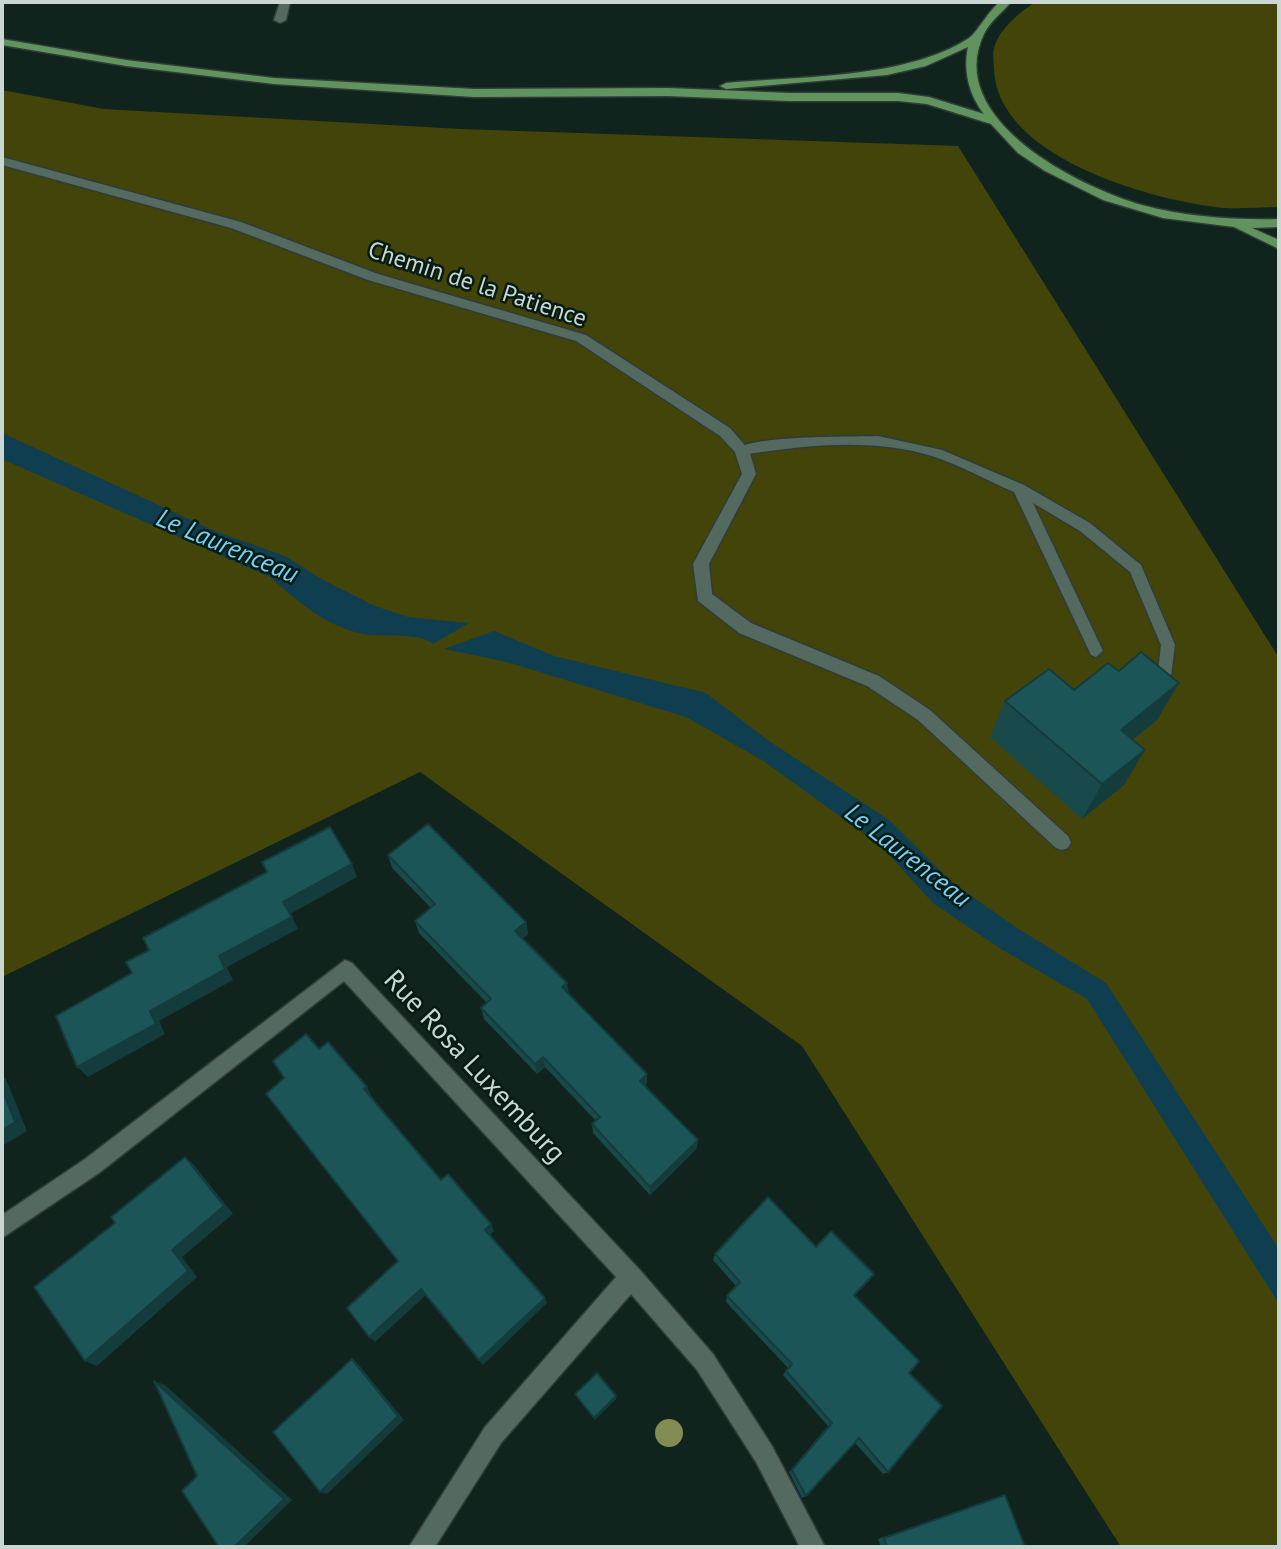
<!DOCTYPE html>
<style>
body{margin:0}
#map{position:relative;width:1281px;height:1549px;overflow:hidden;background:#10241d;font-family:"PT Sans",sans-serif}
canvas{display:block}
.frame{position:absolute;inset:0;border:4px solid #cad6d1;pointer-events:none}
</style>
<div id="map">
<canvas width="1281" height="1549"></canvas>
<div class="frame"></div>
</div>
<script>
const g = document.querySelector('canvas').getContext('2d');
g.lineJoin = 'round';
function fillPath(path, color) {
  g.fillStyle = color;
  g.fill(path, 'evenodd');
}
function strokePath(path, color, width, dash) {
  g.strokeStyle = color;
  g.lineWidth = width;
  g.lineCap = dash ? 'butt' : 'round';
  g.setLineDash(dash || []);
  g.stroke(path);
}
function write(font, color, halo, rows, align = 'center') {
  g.font = font + ' "PT Sans",sans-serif';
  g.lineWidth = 5;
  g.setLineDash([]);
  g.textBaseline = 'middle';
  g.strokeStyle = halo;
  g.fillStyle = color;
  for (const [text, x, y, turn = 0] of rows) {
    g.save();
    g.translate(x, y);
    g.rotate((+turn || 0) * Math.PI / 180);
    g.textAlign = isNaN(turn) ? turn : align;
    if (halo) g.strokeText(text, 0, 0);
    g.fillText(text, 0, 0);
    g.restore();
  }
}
const green = new Path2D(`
 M1036,2H1279V207C1258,207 1236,210 1215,207C1145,198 997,156 994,69C994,63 992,54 994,48C999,29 1021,11 1036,2Z
 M2,90L104,109L461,129L958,146L1279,658V1547H1121L802,1046L420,772L2,977Z`);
const water = new Path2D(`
 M2,433L217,532L285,556L323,580L375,606L408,617L469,623L433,644C417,631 384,638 364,634C326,627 298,601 270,577L2,459Z
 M494,631L554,656L706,693L769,741L889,820L954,884L1017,928L1106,983L1279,1249V1304L1087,999L1001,949L933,903L880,845L762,760L686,717L507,662L444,649Z`);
const lane = new Path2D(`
 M878,436L942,450L1024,485L1090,523L1141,565L1175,645L1169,692H1159L1156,688L1161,645L1130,572L1080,531L1033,503L1103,651L1096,657L1091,655L1014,492C988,481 962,466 935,457C874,437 804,445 742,455L735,450C749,435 853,437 878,436Z`);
const street = new Path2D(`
 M280,2H290L286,20L280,23L274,20Z
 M2,157L241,222L378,274L586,335L730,428L749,450L756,474L709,564L712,594L751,623L879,676L930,710L1068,836L1071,842L1068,848L1062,850L1056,848L918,720L867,686L739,633L698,601L693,564L742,474L735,452L720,436L576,341L368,280L231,228L2,165Z
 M345,960L352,963L639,1269L713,1354L772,1446L825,1547H800L756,1462L697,1370L631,1294L501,1443L435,1547H409L485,1427L616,1277L344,981L99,1173L2,1238V1215L85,1159Z`);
const primary = new Path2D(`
 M1000,2H1011C1002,13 991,20 984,34C943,119 1079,187 1142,205C1187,217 1233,220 1279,219V227L1252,228L1279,240V249L1234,227L1163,218L1103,200L1045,171L1018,153L991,124L927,104L898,101H789L668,96L474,97L274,84L126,66L2,45V39L126,60L274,78L474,89L668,88L789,93H898L929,97L984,114C969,95 963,71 968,47L926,66L887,75L726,89L720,86L726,83C800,76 906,79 969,38C977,33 988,11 1000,2Z`);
const trees = [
 [669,1433]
];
const wall = new Path2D(`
 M1074,690L1157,720L1133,740L1124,785L1082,819L990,737L1005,701Z
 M388,855L526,922L528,934L523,938L569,994L647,1074V1083L645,1085L697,1148L650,1195L593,1133L592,1124L596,1121L545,1067L537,1074L484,1019L481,1008L487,1003L419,933L415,921L431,908L392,868Z
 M816,1247L869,1281L855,1295L909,1373L888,1472L883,1474L855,1443L806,1496L802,1498L789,1472L828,1426L783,1375L788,1368L726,1302L727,1296L736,1286L713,1260L715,1254Z
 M1005,1495L1025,1547H881L878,1539Z`);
const shadedWall = new Path2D(`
 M1179,683L1157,720L1101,765L1121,730Z
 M1145,750L1124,785L1082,819L1102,784Z
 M352,864L357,877L290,914L283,902Z
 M292,917L298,929L227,967L233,980L159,1021L165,1034L88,1077L77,1067L219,956Z
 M526,922L528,934L518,943L515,931Z
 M567,983L569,994L562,987Z
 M543,1057L545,1067L537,1074L535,1064Z
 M647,1074V1083L640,1090V1081Z
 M2,1075L6,1079L27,1131L2,1146Z
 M367,1087L372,1097L369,1099L364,1089Z
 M698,1140L697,1148L650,1195V1187Z
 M185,1157L194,1165L233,1214L182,1257L197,1277L97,1366L85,1361L172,1250Z
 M491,1224L494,1231L488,1237L485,1230Z
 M421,1289L426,1295L375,1342L369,1337Z
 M545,1298L547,1303L483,1365L479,1360Z
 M352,1359L358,1364L404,1420L327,1494L320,1492Z
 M154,1381L165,1385L292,1500L244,1547H234Z
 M616,1396V1399L595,1420L594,1418Z`);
const building = new Path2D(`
 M1141,652L1179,683L1121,730L1145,750L1102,784L1005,701L1049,669L1074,690L1108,663L1119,671Z
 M428,824L526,922L515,931L567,983L562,987L647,1074L640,1081L698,1140L650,1187L592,1124L600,1117L543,1057L535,1064L481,1008L491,999L415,921L435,904L388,855Z
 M330,827L352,864L283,902L292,917L219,956L225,969L150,1011L156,1024L77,1067L56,1016L132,973L126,962L149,950L143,938L267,872L262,862Z
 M306,1034L319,1049L328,1042L367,1087L364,1089L441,1180L448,1174L491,1224L485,1230L545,1298L479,1360L421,1289L369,1337L347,1308L398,1261L266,1094L284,1078L273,1061Z
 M2,1089L15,1122L2,1130Z
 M185,1157L224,1206L172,1250L188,1271L85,1361L34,1287L115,1223L111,1217Z
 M768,1197L816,1247L831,1231L874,1274L854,1295L919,1361L909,1373L942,1406L888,1472L859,1438L806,1496L792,1470L832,1423L786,1371L792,1364L727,1296L740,1282L715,1254Z
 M352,1359L398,1416L320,1492L273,1432Z
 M597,1373L616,1396L594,1418L575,1394Z
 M154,1381L284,1499L234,1547H219L182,1491L197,1476Z
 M1005,1495L1025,1547H887L884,1538Z`);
const streetNames = [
 ["Chemin de la Patience",477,285,18]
];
const waterNames = [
 ["Le Laurenceau",227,547,23],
 ["Le Laurenceau",907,856,38]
];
const nearStreetnames = [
 ["Rue Rosa Luxemburg",474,1067,47]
];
fillPath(green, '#424409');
fillPath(water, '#0f3e50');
strokePath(lane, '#303d37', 3);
strokePath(street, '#303d37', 3);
strokePath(primary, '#303d37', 3);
fillPath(lane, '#546a61');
fillPath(street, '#546a61');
fillPath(primary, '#61935e');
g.fillStyle = '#808c51';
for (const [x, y] of trees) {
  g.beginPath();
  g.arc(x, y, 14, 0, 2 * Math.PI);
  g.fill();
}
fillPath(wall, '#18494b');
fillPath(shadedWall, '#143c3d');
fillPath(building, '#1c5557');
strokePath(building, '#143c3d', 2);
write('24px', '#cad6d1', '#061b14', streetNames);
write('italic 26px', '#77d1f6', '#061b14', waterNames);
write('28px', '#cad6d1', '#061b14', nearStreetnames);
</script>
